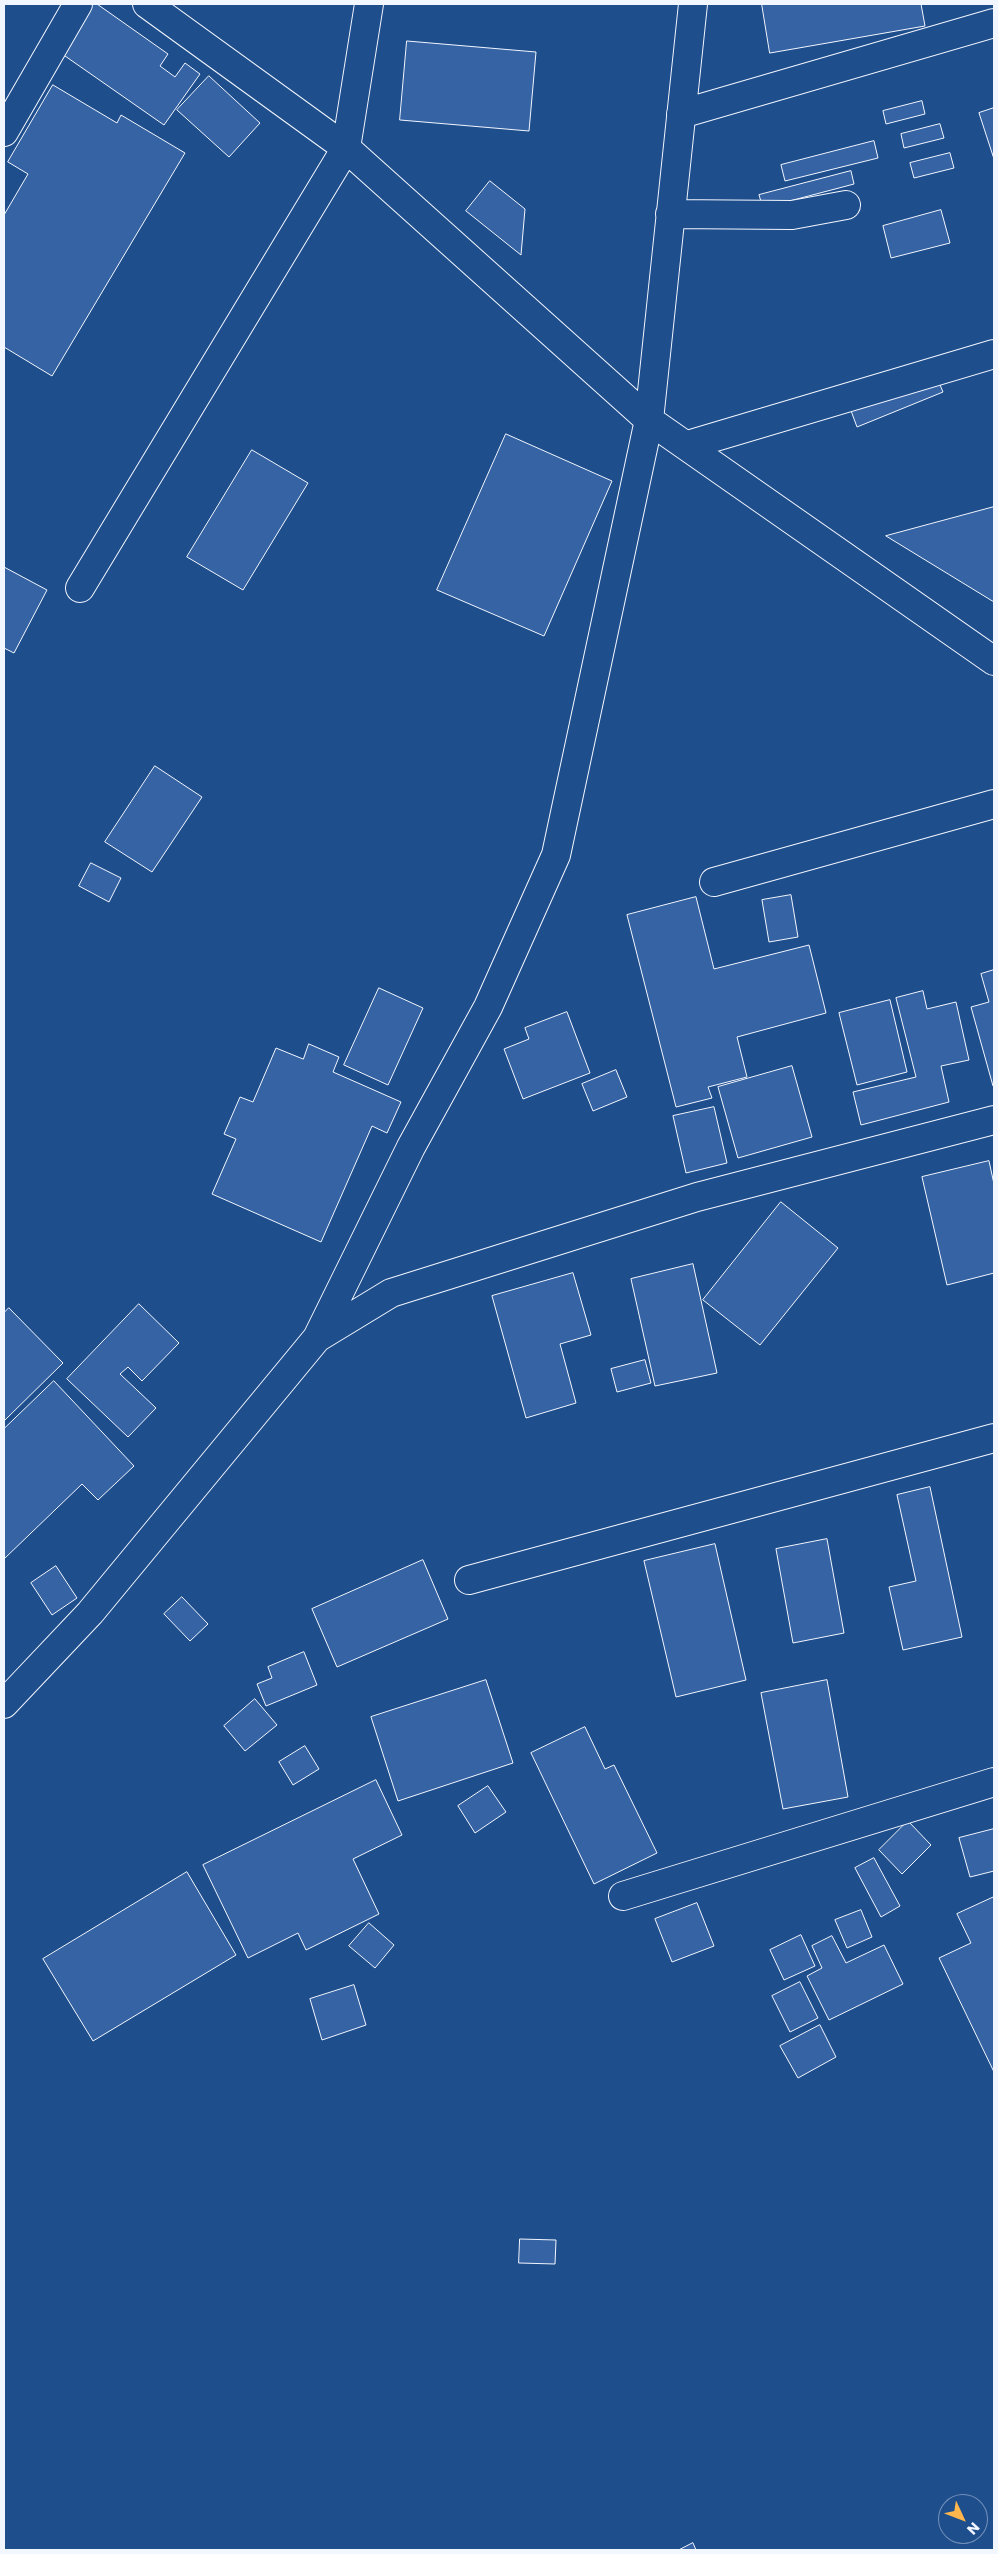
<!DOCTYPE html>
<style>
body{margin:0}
#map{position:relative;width:998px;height:2554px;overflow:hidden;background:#1f4e8c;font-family:Poppins,sans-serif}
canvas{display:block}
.frame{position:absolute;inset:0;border:5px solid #f2f6ff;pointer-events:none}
.north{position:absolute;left:938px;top:2494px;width:50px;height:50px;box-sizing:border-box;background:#1f4e8c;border:1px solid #7391ba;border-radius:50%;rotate:133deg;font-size:14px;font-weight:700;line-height:20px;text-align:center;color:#f2f6ff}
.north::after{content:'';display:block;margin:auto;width:18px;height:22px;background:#ffb74d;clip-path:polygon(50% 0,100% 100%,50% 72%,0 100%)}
</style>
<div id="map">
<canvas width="998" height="2554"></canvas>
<div class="frame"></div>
<div class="north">N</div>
</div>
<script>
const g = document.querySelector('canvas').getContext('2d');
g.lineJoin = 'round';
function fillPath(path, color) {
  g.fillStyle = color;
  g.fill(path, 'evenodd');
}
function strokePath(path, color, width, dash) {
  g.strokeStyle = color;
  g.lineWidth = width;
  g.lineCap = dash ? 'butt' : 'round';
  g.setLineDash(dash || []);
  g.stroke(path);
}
const building = new Path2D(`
 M86,4H97L168,54L160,66L175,77L185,63L200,74L164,125L55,49Z
 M762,4H921L925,26L770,53Z
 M407,41L536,52L529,131L400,120Z
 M209,76L260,123L229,157L177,110Z
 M53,85L117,123L121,115L185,153L52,376L4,347V215L28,174L8,162Z
 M922,101L925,114L886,124L883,111Z
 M994,108V159L979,113Z
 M940,124L944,138L904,148L901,134Z
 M874,141L878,158L785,181L781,165Z
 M950,153L954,168L914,178L910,163Z
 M851,171L854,184L763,208L759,195Z
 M490,181L525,209L521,255L466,211Z
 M941,210L950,243L891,258L883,226Z
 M935,373L943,392L857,427L850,408Z
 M506,434L612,481L544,636L437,590Z
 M252,450L308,483L243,590L187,557Z
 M994,507V602L886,536Z
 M4,567L47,590L14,653L4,648Z
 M155,766L202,797L152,872L105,842Z
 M91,863L121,878L109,902L79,886Z
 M791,895L798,937L769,942L762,900Z
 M696,897L714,969L809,945L826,1013L737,1037L747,1077L708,1087L712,1098L676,1107L627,915Z
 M994,970V1085L993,1086L971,1007L989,1002L981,974Z
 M379,988L423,1008L388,1085L344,1065Z
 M923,991L927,1009L956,1002L969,1060L941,1066L949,1102L861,1125L853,1092L916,1077L896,998Z
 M890,1000L907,1072L857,1085L839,1013Z
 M567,1012L590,1073L523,1099L504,1049L529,1039L525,1028Z
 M309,1044L339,1057L333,1072L401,1102L387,1133L372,1126L321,1242L212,1194L236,1139L224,1134L240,1097L253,1102L276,1048L303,1059Z
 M792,1066L812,1137L738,1158L718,1087Z
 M616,1070L627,1097L593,1111L582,1084Z
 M714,1107L727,1163L686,1173L673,1116Z
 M989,1161L994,1184V1273L947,1285L922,1177Z
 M781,1202L838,1248L760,1345L703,1300Z
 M693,1264L717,1373L655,1386L631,1279Z
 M573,1273L591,1335L560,1344L576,1403L526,1418L492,1296Z
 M139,1304L179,1343L142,1381L128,1367L120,1374L156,1408L128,1437L67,1379Z
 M9,1308L63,1363L4,1421V1313Z
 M645,1360L651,1383L617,1392L611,1369Z
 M54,1381L134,1466L98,1500L82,1484L4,1559V1429Z
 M930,1487L962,1637L903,1650L889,1587L916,1581L897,1495Z
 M827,1539L844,1633L793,1643L776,1549Z
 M715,1544L746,1680L676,1697L644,1561Z
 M423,1560L448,1619L337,1667L312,1609Z
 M56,1566L77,1598L52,1615L31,1583Z
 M182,1597L208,1624L190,1641L164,1614Z
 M304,1652L317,1685L266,1706L257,1684L272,1678L268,1667Z
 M486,1680L513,1763L398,1801L371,1717Z
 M827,1680L848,1797L783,1809L761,1693Z
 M255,1699L277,1725L245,1751L224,1726Z
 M585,1727L605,1769L614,1765L657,1853L594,1884L531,1753Z
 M305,1746L319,1769L293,1785L279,1762Z
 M376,1780L402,1835L353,1859L379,1914L306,1950L298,1933L248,1958L203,1865Z
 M488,1786L506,1812L475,1833L458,1806Z
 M908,1821L931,1845L902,1874L879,1850Z
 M994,1829V1871L970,1877L959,1838Z
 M874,1858L900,1906L881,1917L855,1868Z
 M187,1872L236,1955L93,2041L43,1959Z
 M994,1897V2072L939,1958L971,1943L957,1914Z
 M697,1903L714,1946L672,1962L655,1919Z
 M861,1910L872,1937L847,1948L835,1920Z
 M369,1923L394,1945L375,1968L349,1946Z
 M801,1935L815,1966L784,1980L770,1950Z
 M832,1936L846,1963L884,1945L903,1984L829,2020L807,1976L822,1968L812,1946Z
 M800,1982L818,2018L790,2032L772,1996Z
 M354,1985L366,2025L322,2040L310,1999Z
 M820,2025L836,2057L798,2078L780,2046Z
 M520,2239L556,2240L555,2264L519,2263Z
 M693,2543L696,2550H679Z`);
const minor = new Path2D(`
 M147,4L346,148L649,420L994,661
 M681,114L994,23
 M4,132L78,4
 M670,214L792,215L846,205
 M688,445L994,354
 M80,588L346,148L369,4
 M714,882L994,804
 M317,1338L411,1147L488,1007L556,855L649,420L693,4
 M469,1580L994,1438
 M4,1704L90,1613L317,1338L391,1293L697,1197L994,1120
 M623,1896L994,1782`);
fillPath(building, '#3563a3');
strokePath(building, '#f2f6ff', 1);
strokePath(minor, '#f2f6ff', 30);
strokePath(minor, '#1f4e8c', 28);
</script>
